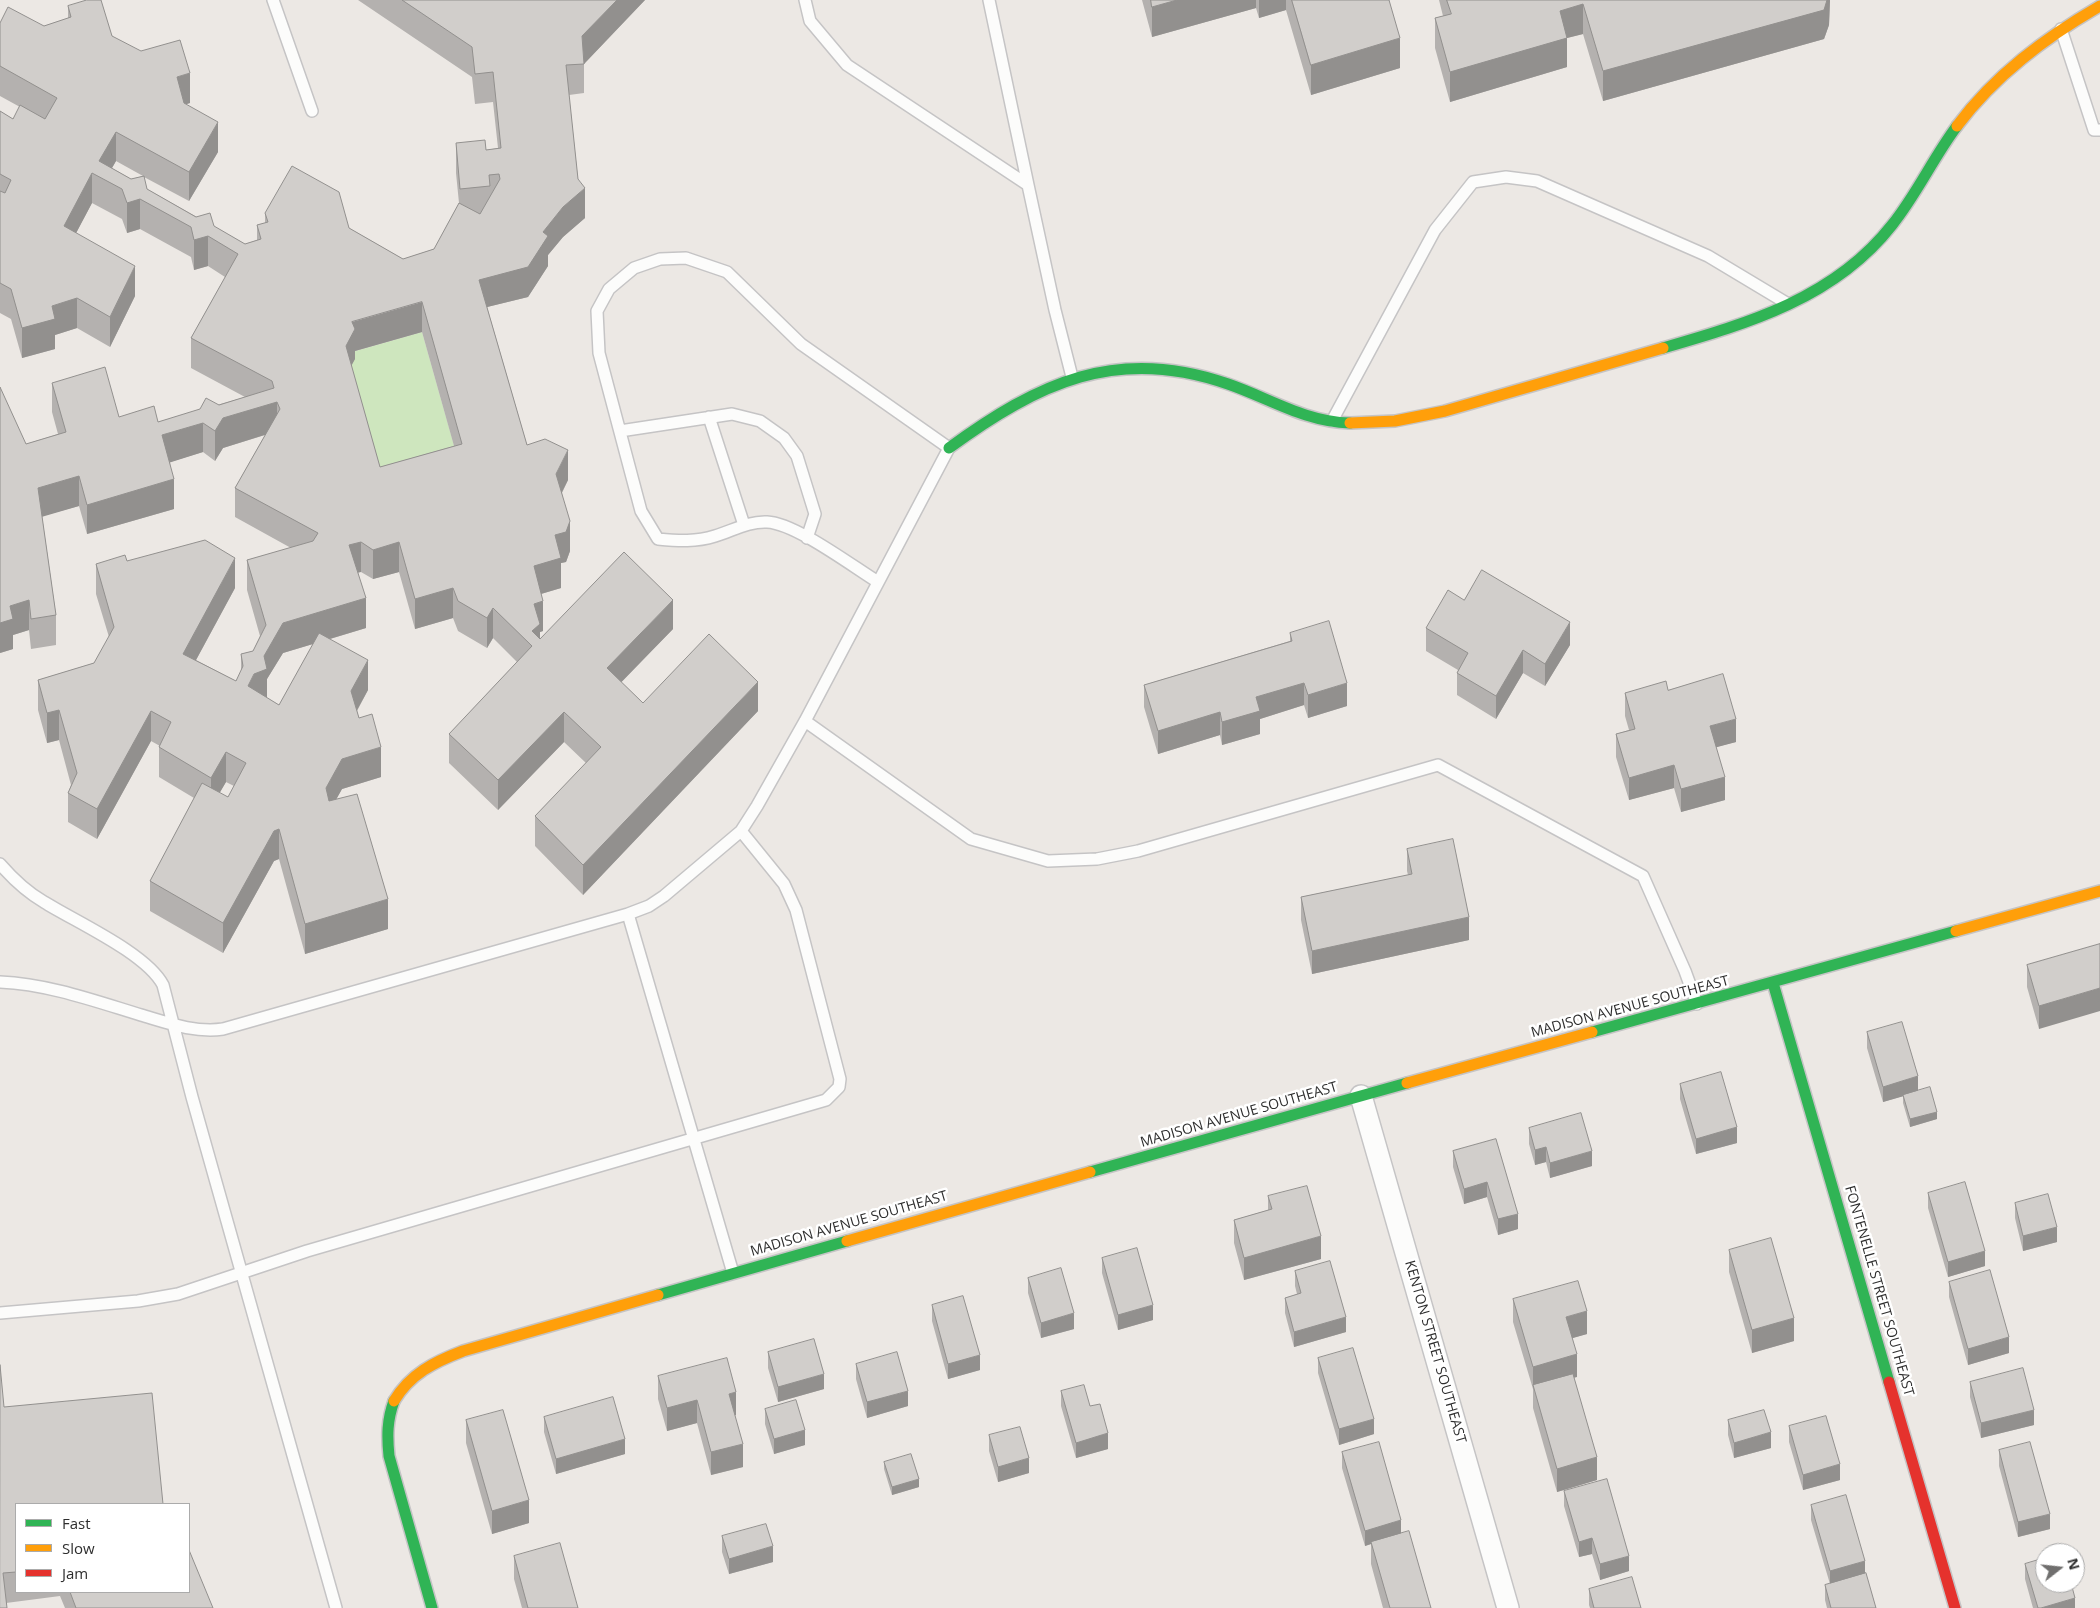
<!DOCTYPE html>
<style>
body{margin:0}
#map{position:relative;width:2100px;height:1608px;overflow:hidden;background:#ece8e4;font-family:"Open Sans",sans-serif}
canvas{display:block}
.legend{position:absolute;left:15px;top:1503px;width:175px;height:90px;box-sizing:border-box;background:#fff;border:1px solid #ababab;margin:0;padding:6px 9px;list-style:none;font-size:15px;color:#2e2e2e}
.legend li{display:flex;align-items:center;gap:10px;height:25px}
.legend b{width:25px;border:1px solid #ababab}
.north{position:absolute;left:2035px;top:1543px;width:50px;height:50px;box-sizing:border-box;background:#fff;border:1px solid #ababab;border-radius:50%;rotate:74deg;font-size:14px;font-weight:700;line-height:20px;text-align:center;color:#2e2e2e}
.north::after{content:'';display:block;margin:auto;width:18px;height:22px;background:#706f6e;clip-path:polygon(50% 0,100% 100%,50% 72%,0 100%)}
</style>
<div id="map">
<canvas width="2100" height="1608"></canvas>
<ul class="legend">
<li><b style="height:6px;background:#30b455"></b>Fast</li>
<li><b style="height:6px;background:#ff9f0a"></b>Slow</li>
<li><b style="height:6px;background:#e5322d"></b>Jam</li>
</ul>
<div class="north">N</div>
</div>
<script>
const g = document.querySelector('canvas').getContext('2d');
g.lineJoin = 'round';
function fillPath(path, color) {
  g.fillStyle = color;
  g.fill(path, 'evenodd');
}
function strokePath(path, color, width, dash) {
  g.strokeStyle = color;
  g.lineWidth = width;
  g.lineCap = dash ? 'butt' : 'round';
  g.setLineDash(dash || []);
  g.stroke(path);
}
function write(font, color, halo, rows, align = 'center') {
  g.font = font + ' "Open Sans",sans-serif';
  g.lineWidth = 5;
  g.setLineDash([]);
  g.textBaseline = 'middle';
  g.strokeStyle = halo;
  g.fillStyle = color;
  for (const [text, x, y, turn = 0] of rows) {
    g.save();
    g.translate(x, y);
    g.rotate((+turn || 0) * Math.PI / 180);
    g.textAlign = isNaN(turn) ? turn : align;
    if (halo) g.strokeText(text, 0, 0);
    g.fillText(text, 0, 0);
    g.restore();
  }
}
const green = new Path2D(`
 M422,332L462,474L380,497L346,376L352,352Z`);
const lane = new Path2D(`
 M273,0L312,111
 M805,0L810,21L847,65L1028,185L1055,310L1072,377
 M989,0L1028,185
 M2061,29L2094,130H2100
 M709,417L744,525
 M1332,421L1435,230L1473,182L1506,177L1537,181L1708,256L1788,304
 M620,431L732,414L760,421L784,438L797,456L815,514L807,538
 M805,721L971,839L1048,861L1097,859L1138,851L1438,765L1643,876L1685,971L1697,1004
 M0,864C13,879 27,892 44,902C76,922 146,953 163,985L192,1097L336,1608
 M628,914L733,1273
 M0,982C48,984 95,1001 141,1015C168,1023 195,1033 223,1029L628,914L649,906L664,896L741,831L757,806L805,721L949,448L801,344L727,272L686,258L660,259L634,268L609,289L597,311L599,353L641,511L658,539C679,541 696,542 715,536C732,531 749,521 767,522C795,523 852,566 878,582
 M0,1313L138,1301L178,1294L307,1251L826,1100L839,1087L840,1079L796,910L784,884L741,831`);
const street = new Path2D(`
 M1361,1096L1508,1608`);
const fast = new Path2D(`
 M1663,348C1749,323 1835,298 1892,225C1917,194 1933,158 1957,126
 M949,448C1038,383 1117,345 1228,384C1269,398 1305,422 1350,423
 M1773,983L1889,1382
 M1592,1032L1956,931
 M1090,1172L1407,1083
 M658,1295L847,1241
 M394,1401C387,1420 387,1436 389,1456L432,1608`);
const slow = new Path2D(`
 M1957,126C1995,75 2045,38 2100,6
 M1350,423L1395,421L1445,411L1663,348
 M1956,931L2100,891
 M1407,1083L1592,1032
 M847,1241L1090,1172
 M394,1401C410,1374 434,1362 463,1351L658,1295`);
const jam = new Path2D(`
 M1889,1382L1955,1608`);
const wall = new Path2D(`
 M358,0H645L584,64V93L569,95L578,179L585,218L563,237L548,255V266L528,297L487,307L527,445L568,480L562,493L570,551L566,562L561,563V588L541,594L543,631L540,632V639L673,629L621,682L643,703L758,711L583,895L535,846V816L586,763L564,742L498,810L449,763V734L517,662L493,638L487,648L458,631L453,618L415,629L399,572L373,579L361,572H358L366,628L330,639L368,690L357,711L359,718L381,777L342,789L336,799L388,929L305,954L279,859L274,861L223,953L150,911V881L194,798L159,777V747L160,746L151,741L97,839L68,822V793L71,785L59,740L47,743L38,710V680L94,663L109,637L96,594V564L127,561L235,588L196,660L236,681L241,672V654L253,651L260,636L247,590V560L291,548L235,517V488L265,435L223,448L215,461L203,452L170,462L174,509L87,534L79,506L42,516L56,615V645L31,649L29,630L13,635V649L0,653L26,444L58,434L52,412V383L119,417L158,422L245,397L191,368V338L225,277L208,266L194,270L191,257L140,229L127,233L122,219L92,203L76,233L135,296L110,347L77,328L55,335V349L22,358L11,319L0,313V111L13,119L20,107L0,96V23L44,26L68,18V6L112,36L190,103L186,104L218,152L189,201L144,177L147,189L245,244L257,240V225L265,223V213L349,228L403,259L434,249L459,203L456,173V143L486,150L498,148L493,102L475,104L472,77ZM116,161L143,176L131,179L112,168ZM422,332L454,446L380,467L351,365L355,359V351ZM313,644L279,705L267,698V679L283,653ZM226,782L234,786L228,797L219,793Z
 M1142,0H1389L1400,68L1311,95L1286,10L1259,18L1256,8L1152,37Z
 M1439,0H1830L1829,25L1824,39L1603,101L1583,34L1567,38V67L1450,102L1435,48V18L1443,16Z
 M1464,600L1570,645L1545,686L1523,673L1496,719L1457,695V673L1458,670L1426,651V628Z
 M1290,633L1347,706L1308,718L1304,705L1260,719V734L1222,745L1220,735L1158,754L1144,707V685L1290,641Z
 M1668,690L1736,742L1716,747L1725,800L1681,812L1674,788L1629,800L1616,757V734L1629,730L1625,716V693Z
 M1407,849L1469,940L1312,974L1301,920V897L1408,875L1407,871Z
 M2100,944L2039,1029L2027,987V965Z
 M1867,1032L1918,1091L1937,1119L1910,1127L1903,1103V1096L1883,1102L1867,1048Z
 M1680,1084L1737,1143L1696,1154L1680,1099Z
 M1529,1128L1592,1166L1550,1178L1546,1162L1535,1165L1529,1144Z
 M1496,1139L1518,1229L1498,1235L1487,1197L1464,1204L1453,1167V1151Z
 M1928,1193L1985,1266L1948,1277L1928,1208Z
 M1268,1196L1321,1259L1244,1280L1234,1243V1220L1268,1210Z
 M2015,1203L2057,1242L2023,1251L2015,1218Z
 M1729,1250L1794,1341L1752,1353L1729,1272Z
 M1102,1258L1153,1320L1118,1330L1102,1273Z
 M1295,1271L1346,1332L1294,1347L1285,1313V1298L1297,1294L1295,1286Z
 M1028,1278L1074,1329L1041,1338L1028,1293Z
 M1949,1282L2009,1353L1968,1365L1949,1297Z
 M1513,1299L1587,1334L1572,1338L1577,1377H1574L1597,1480L1557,1492L1533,1408V1389L1513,1322Z
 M932,1305L980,1370L948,1379L932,1321Z
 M768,1352L824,1389L778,1402L768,1368Z
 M1318,1358L1374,1434L1339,1445L1318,1373Z
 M856,1364L908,1406L867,1418L856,1379Z
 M658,1376L736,1415H735L743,1467L711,1475L697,1423L667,1431L658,1399Z
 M1970,1382L2034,1425L1981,1438L1970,1397Z
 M1061,1391L1090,1406L1108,1449L1076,1458L1061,1406Z
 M4,1407L16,1504V1592H189L213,1608H65L60,1596L6,1603L0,1608Z
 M765,1409L805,1445L774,1454L765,1424Z
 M544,1417L625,1454L556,1474L544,1432Z
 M466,1420L529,1523L492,1534L466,1443Z
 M1728,1420L1771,1448L1734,1458L1728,1435Z
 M1789,1426L1840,1480L1803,1490L1789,1442Z
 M989,1435L1029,1473L998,1482L989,1451Z
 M1999,1450L2050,1529L2018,1537L1999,1466Z
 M1342,1452L1401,1533L1431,1608H1383L1371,1564V1544L1365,1546L1342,1468Z
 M884,1462L919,1487L892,1495L884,1469Z
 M1564,1491L1629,1571L1600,1580L1592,1554L1579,1557L1564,1506Z
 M1811,1505L1865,1574L1876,1608H1827L1825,1600V1585L1830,1584L1811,1520Z
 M722,1536L773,1562L729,1574L722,1552Z
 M514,1556L578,1608H522L514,1579Z
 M2025,1564L2075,1608H2033L2025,1579Z
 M1589,1589L1641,1608H1590L1589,1605Z`);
const shadedWall = new Path2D(`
 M617,0H645L584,64L582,36Z
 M1177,0H1256V8L1152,37V7Z
 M1259,0H1286V10L1259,18Z
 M1827,0H1830L1829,25L1824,39L1603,101V71Z
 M1583,4V34L1567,38V67L1450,102V72L1560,11Z
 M1400,38V68L1311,95V65Z
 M190,73V103L177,107V77Z
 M218,122V152L189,201V172Z
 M116,132V161L105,180L99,161Z
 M92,173V203L64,256V226Z
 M585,188V218L563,237L548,255V266L528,297L479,309V280L543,232L563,207Z
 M140,199V229L127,233V203Z
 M208,236V266L194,270V240Z
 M135,266V296L110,347V317Z
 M77,298V328L55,335V349L22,358V328L52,306Z
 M422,302V332L355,351V359L346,376V346L352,322Z
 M277,402V431L223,448L215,461V431L223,418Z
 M203,423V452L162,465V435Z
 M568,450V480L556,504V474Z
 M79,476V506L38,518V488Z
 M174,479V509L87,534V505Z
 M570,521V551L566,562L561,563V588L534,596V566L555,535Z
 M361,542V572L349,575V545Z
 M399,542V572L373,579V550Z
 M235,558V588L183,684V654Z
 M453,588V618L415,629V599Z
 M366,598V628L283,653L267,679V699L248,686L264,656L283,623Z
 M29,600V630L13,635V649L0,653V623L10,606Z
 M673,600V629L607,697V668Z
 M543,601V631L540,632V654L532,631L534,604Z
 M493,608V638L487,648V618Z
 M1570,622V645L1545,686V664Z
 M1523,650V673L1496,719V696Z
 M368,660V690L351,721V691Z
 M758,682V711L583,895V865Z
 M1304,683V705L1260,719V734L1222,745V722L1256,697Z
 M1347,683V706L1308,718V695Z
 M59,710V740L47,743V713Z
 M151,711V741L97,839V809Z
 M564,712V742L498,810V780Z
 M1220,712V735L1158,754V731Z
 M1736,719V742L1710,749V726Z
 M381,747V777L342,789L326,818V788L342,759Z
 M226,752V782L211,808V778Z
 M1674,765V788L1629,800V778Z
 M1725,777V800L1681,812V789Z
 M279,829V859L274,861L223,953V923L274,831Z
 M388,899V929L305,954V924Z
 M1469,917V940L1312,974V951Z
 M2100,988V1011L2039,1029V1006Z
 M1918,1076V1092L1883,1102V1087Z
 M1937,1112V1119L1910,1127V1119Z
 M1737,1127V1143L1696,1154V1139Z
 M1546,1147V1162L1535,1165V1150Z
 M1592,1151V1166L1550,1178V1163Z
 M1487,1182V1197L1464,1204V1189Z
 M1518,1214V1229L1498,1235V1219Z
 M2057,1227V1242L2023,1251V1236Z
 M1321,1236V1259L1244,1280V1258Z
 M1985,1251V1266L1948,1277V1262Z
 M1153,1305V1320L1118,1330V1315Z
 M1587,1311V1334L1566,1340V1317Z
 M1074,1313V1329L1041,1338V1323Z
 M1346,1317V1332L1294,1347V1332Z
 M1794,1318V1341L1752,1353V1330Z
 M2009,1337V1353L1968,1365V1349Z
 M1577,1354V1377L1534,1389L1533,1385V1389V1367Z
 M980,1355V1370L948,1379V1364Z
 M824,1374V1389L778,1402V1387Z
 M908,1391V1406L867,1418V1402Z
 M736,1392V1415L729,1417V1394Z
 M697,1400V1423L667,1431V1408Z
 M2034,1410V1425L1981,1438V1423Z
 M1374,1419V1434L1339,1445V1429Z
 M805,1430V1445L774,1454V1439Z
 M1771,1432V1448L1734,1458V1443Z
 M1108,1433V1449L1076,1458V1443Z
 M625,1439V1454L556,1474V1459Z
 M743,1444V1467L711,1475V1452Z
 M1597,1457V1480L1557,1492V1469Z
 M1029,1458V1473L998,1482V1467Z
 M1840,1464V1480L1803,1490V1475Z
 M919,1479V1487L892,1495V1487Z
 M529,1500V1523L492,1534V1511Z
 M2050,1514V1529L2018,1537V1522Z
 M1401,1520V1535L1371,1542V1544L1365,1546V1531Z
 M1592,1538V1554L1579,1557V1542Z
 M773,1546V1562L729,1574V1559Z
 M1629,1556V1571L1600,1580V1564Z
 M1865,1561V1577L1830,1586V1571Z
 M2075,1598V1608H2041Z`);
const building = new Path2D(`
 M87,0H101L112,36L141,51L180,40L190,73L177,77L184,103L218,122L189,172L116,132L99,161L131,179L144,176L147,189L196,217L210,213L214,226L245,244L261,239L257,225L268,222L265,213L292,166L339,192L349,228L403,259L434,249L459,203L480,214L500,179L499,174L489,175L490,186L460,189L456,143L485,140L486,150L501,148L493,72L475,74L472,47L402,0H617L582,36L584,64L566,65L578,179L585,188L563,207L543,232L548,236L528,267L479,280L527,445L545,439L568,450L556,474L570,521L566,532L555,535L561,558L534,566L543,601L534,604L540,624L532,631L540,639L624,552L673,600L607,668L643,703L709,634L758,682L583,865L535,816L601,747L564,712L498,780L449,734L532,646L493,608L487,618L458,601L453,588L415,599L399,542L373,550L361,542L349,545L366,598L283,623L264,656L267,669L254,674L248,686L279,705L319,633L368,660L351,691L359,718L372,714L381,747L342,759L326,788L329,801L357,794L388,899L305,924L279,829L274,831L223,923L150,881L202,783L228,797L246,763L226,752L211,778L159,747L171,722L151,711L97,809L68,793L77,773L59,710L47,713L38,680L94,663L114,627L96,564L125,555L127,561L205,540L235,558L183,654L236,681L243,666L241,654L253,651L266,625L247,560L313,541L318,533L235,488L280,409L277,402L223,418L215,431L203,423L162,435L174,479L87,505L79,476L38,488L56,615L31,619L29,600L10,606L13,619L0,623V387L26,444L66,432L52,383L105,367L119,417L154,406L158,422L200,409L206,398L219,405L274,388L272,381L191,338L238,254L208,236L194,240L191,227L140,199L127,203L122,189L92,173L64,226L135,266L110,317L77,298L52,306L55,319L22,328L11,289L0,283V191L5,193L11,180L0,174V111L13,119L20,105L45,119L57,98L0,66V23L8,7L44,26L71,17L68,6ZM422,302L462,444L380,467L346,346L355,329L352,322Z
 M1151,0H1177L1152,7Z
 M1292,0H1389L1400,38L1311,65Z
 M1447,0H1827L1824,10L1603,71L1583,4L1560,11L1567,38L1450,72L1435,18L1451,14Z
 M1482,570L1570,622L1545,664L1523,650L1496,696L1457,673L1468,653L1426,628L1448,590L1464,600Z
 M1329,621L1347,683L1308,695L1304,683L1256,697L1260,711L1222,722L1220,712L1158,731L1144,685L1292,641L1290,633Z
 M1723,674L1736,719L1710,726L1725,777L1681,789L1674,765L1629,778L1616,734L1635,729L1625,693L1666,681L1668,690Z
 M1453,839L1469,917L1312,951L1301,897L1412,874L1407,849Z
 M2100,944V988L2039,1006L2027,965Z
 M1902,1022L1918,1076L1883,1087L1867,1032Z
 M1721,1072L1737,1127L1696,1139L1680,1084Z
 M1930,1087L1937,1112L1910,1119L1903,1095Z
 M1581,1113L1592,1151L1550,1163L1546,1147L1535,1150L1529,1128Z
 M1496,1139L1518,1214L1498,1219L1487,1182L1464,1189L1453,1151Z
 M1965,1182L1985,1251L1948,1262L1928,1193Z
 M1307,1186L1321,1236L1244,1258L1234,1220L1272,1209L1268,1196Z
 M2048,1194L2057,1227L2023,1236L2015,1203Z
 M1771,1238L1794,1318L1752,1330L1729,1250Z
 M1137,1248L1153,1305L1118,1315L1102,1258Z
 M1330,1261L1346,1317L1294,1332L1285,1298L1301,1293L1295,1271Z
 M1061,1268L1074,1313L1041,1323L1028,1278Z
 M1990,1270L2009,1337L1968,1349L1949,1282Z
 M1578,1281L1587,1311L1566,1317L1577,1354L1533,1367L1513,1299Z
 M963,1296L980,1355L948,1364L932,1305Z
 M814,1339L824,1374L778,1387L768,1352Z
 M1353,1348L1374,1419L1339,1429L1318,1358Z
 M897,1352L908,1391L867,1402L856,1364Z
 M727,1358L736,1392L729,1394L743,1444L711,1452L697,1400L667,1408L658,1376Z
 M0,1365L4,1407L152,1393L163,1504H16V1572L3,1573L7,1608H0Z
 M2023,1368L2034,1410L1981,1423L1970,1382Z
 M1573,1374L1597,1457L1557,1469L1533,1385Z
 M1084,1385L1090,1406L1100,1404L1108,1433L1076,1443L1061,1391Z
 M613,1397L625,1439L556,1459L544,1417Z
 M796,1400L805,1430L774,1439L765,1409Z
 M503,1410L529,1500L492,1511L466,1420Z
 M1764,1410L1771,1432L1734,1443L1728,1420Z
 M1826,1416L1840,1464L1803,1475L1789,1426Z
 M1020,1427L1029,1458L998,1467L989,1435Z
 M1379,1442L1401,1520L1365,1531L1342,1452Z
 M2030,1442L2050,1514L2018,1522L1999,1450Z
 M911,1454L919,1479L892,1487L884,1462Z
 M1607,1479L1629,1556L1600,1564L1592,1538L1579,1542L1564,1491Z
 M1846,1495L1865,1561L1830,1571L1811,1505Z
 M766,1524L773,1546L729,1559L722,1536Z
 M1409,1531L1431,1608H1390L1371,1542Z
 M560,1543L578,1608H528L514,1556Z
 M189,1550L213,1608H76L70,1592H189Z
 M2045,1558V1583H2071L2075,1598L2041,1608H2038L2025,1564Z
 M1866,1573L1876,1608H1831L1825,1585Z
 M1632,1577L1641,1608H1594L1589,1589Z`);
const streetNames = [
 ["MADISON AVENUE SOUTHEAST",1630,1007,-15],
 ["MADISON AVENUE SOUTHEAST",1239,1115,-16],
 ["MADISON AVENUE SOUTHEAST",849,1224,-16],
 ["FONTENELLE STREET SOUTHEAST",1879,1291,74],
 ["KENTON STREET SOUTHEAST",1435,1352,74]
];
fillPath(green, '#cee6be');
strokePath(lane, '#c5c4c5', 14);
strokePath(street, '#c5c4c5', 24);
strokePath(fast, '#c5c4c5', 14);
strokePath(slow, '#c5c4c5', 14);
strokePath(jam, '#c5c4c5', 14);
strokePath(lane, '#fcfcfb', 11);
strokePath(street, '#fcfcfb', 21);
strokePath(fast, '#30b455', 11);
strokePath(slow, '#ff9f0a', 11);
strokePath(jam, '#e5322d', 11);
fillPath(wall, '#b4b1af');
fillPath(shadedWall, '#92908e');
fillPath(building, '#d1cecb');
strokePath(building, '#92908e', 1);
write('14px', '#2e2e2e', '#fff', streetNames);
</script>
